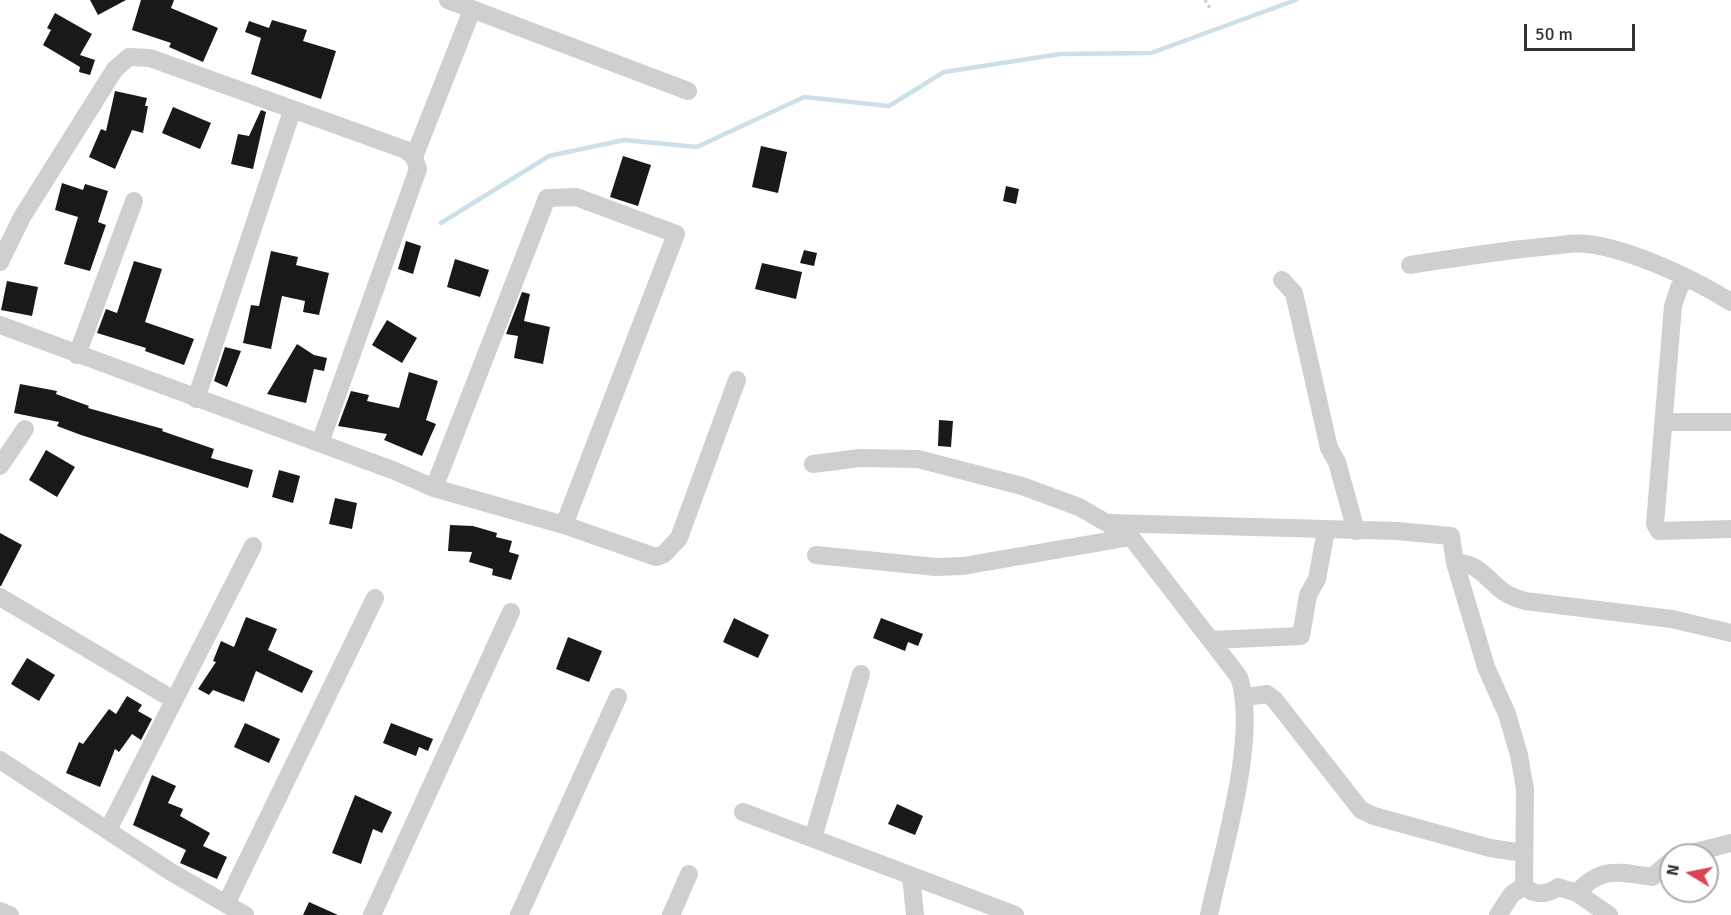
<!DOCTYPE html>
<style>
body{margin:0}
#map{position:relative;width:1731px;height:915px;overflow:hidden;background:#fff;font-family:Signika,sans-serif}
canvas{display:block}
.north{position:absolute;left:1659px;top:843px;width:60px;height:60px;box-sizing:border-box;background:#fff;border:2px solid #adadad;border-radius:50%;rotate:280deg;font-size:16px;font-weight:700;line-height:24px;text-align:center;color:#323232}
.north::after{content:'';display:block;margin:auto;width:21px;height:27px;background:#da4450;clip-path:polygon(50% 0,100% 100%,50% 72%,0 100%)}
.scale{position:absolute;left:1524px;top:24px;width:111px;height:27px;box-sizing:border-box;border:3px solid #323232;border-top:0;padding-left:8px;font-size:18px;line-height:21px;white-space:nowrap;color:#323232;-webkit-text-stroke:4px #fff;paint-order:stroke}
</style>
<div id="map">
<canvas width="1731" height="915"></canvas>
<div class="north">N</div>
<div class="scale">50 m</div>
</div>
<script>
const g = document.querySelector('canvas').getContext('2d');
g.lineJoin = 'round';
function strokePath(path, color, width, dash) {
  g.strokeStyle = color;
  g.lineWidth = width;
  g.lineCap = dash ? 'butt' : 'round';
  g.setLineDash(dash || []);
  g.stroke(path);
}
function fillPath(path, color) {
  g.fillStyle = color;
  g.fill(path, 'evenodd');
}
const stream = new Path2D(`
 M441,223L549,156L624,140L697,147L804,97L889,106L944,72L1060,54L1151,53L1296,0`);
const building = new Path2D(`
 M90,0H126L98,15Z
 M141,0H174L171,8L218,28L203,62L169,47L171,43L132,30Z
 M55,13L92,34L80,55L95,60L90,75L79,72L80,67L43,45L51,30L47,28Z
 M272,20L307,30L303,41L336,51L321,99L251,74L261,38L245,32L249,21L269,28Z
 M115,91L147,98L145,106H148L143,133L132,130L115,169L89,157L101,129L106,131Z
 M173,107L211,123L200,149L162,133Z
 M261,110L266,112L253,169L231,164L238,134L249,136Z
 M761,146L787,152L778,193L752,187Z
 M623,156L651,165L638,206L610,197Z
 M62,183L83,190L85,184L108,191L98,222L106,225L90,271L64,264L78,217L55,210Z
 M1006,186L1019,189L1016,204L1003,201Z
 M406,241L421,246L413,274L398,269Z
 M804,250L817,253L814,266L800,263Z
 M271,251L298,257L296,265L329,273L319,315L303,312L305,301L282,296L271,349L243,343L251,305L259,306Z
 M455,259L489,270L480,297L447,287Z
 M134,261L162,269L145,322L194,339L184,365L145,351L146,348L97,333L106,309L117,313Z
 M762,263L802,272L796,299L755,289Z
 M7,281L38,287L32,316L1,310Z
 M522,292L530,294L524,321L550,327L543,364L514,358L518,336L506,334Z
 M387,320L417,338L402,363L372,345Z
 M297,344L314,355L327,358L324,371L314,369L306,403L267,394Z
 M225,347L241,351L227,387L214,381Z
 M409,372L438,381L426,420L436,424L422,456L384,440L387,434L338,426L351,391L369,395L367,401L399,408Z
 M20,384L57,391L56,394L89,406L88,408L163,429L162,431L214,449L211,458L253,470L248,488L81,435L57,426L59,422L14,413Z
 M939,420L953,421L951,447L938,446Z
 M46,450L75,467L57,497L29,480Z
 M279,470L300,476L293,503L272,497Z
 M335,498L357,503L352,529L329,524Z
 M450,525L473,526L497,533L496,537L512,541L509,552L519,555L511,580L492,575L493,569L469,562L472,552L448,551Z
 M0,533L22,545L1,586H0Z
 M246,617L277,629L268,650L313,671L302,693L256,671L244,702L213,690L209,695L198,689L216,662L213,661L221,641L234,647Z
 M734,618L769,635L758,658L723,642Z
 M881,618L923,634L918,646L908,642L905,651L873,638Z
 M568,637L602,651L589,682L556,669Z
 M27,658L55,675L39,701L11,684Z
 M127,696L142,705L138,711L152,719L141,740L132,734L119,752L115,749L100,787L66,773L79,742L83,744L109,709L116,714Z
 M245,723L280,739L269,763L234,747Z
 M391,723L433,739L428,751L419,747L416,756L383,743Z
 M152,775L176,786L168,803L183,809L180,816L210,833L203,846L227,857L217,879L180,863L186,850L133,825Z
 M355,795L392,812L382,833L373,829L361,864L332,853Z
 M897,804L923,816L915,835L888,824Z
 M309,902L338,915H303Z`);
const path = new Path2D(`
 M1205,0L1211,10`);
const minor = new Path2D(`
 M448,0L688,91
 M414,157L472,10
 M0,262L22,217L115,69L129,57L150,58L406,150L414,157L418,169L320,443
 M1410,265C1457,258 1504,250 1551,246C1563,245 1576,242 1588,244C1633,250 1692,278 1731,302
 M1686,279L1679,288L1673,306L1655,524L1659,531L1731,529
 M1282,280L1294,293L1329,448L1337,462L1356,531
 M0,325L395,471L434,488L564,525L656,557L664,554L679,538L737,380
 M77,355L134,201
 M196,399L292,111
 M1664,422H1731
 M813,464L860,458L918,459L1022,486L1079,507L1131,537L1239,677C1259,737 1222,852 1209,915
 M0,466L25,429
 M434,488L547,198L576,197L676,234L564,525
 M1110,523L1397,531L1451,536L1455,563L1486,667L1507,714L1519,755L1525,789L1524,886C1534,896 1547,895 1558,887L1577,893L1609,915
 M816,555L936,567L963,566L1131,537
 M1455,563C1481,562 1487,582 1507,594C1512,597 1519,599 1525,601L1672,619L1731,633
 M0,597L174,700
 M1211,640L1301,636L1308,595L1317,579L1326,531
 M1246,697L1267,694L1274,699L1361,810L1374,816L1490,848L1523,853
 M0,760L171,872L245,915
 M743,812L1015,915
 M108,830L253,546
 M813,838L861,674
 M1684,855L1731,843
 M911,876L915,915
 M1577,893C1601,866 1619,872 1652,877L1671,861
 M226,904L375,598
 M0,911L10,915
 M372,915L511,612
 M519,915L618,697
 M671,915L689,874
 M1498,915L1512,894L1524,886`);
strokePath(stream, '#cddfe9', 4.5);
fillPath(building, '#191919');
strokePath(path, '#ccc', 3, [3, 3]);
strokePath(minor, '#cfcfcf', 18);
</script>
